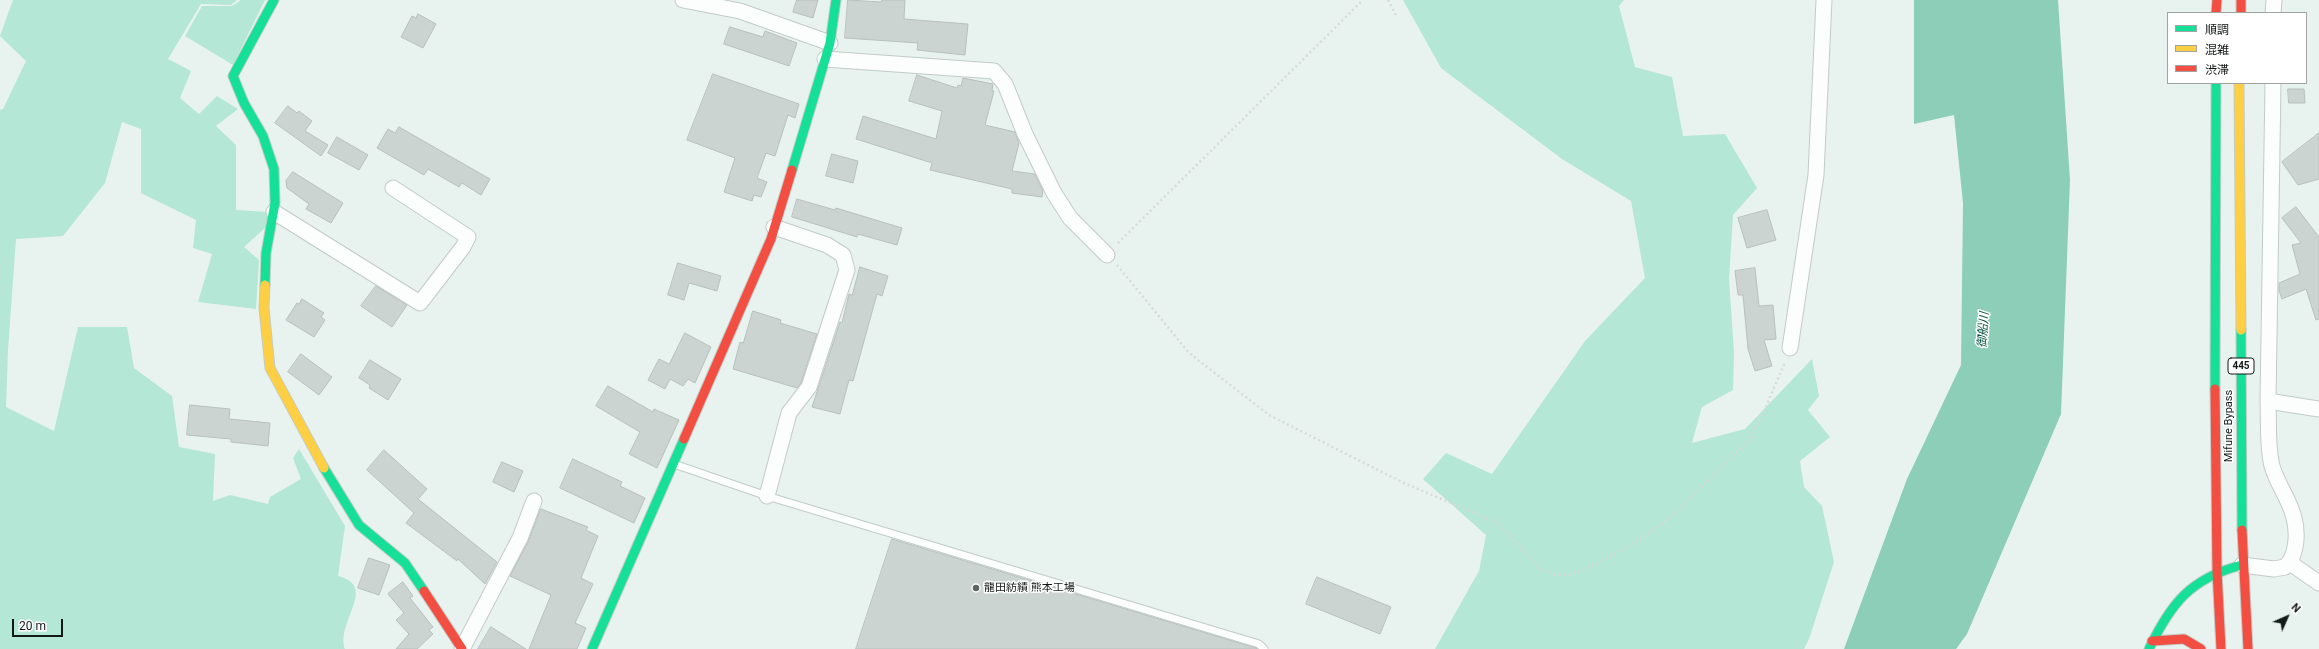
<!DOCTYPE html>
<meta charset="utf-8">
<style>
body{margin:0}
#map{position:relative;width:2319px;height:649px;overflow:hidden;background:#e8f3ef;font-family:Roboto,"Noto Sans JP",sans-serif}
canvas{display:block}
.legend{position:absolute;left:2167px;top:12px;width:140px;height:72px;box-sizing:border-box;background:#fff;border:1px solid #a0a3a2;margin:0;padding:5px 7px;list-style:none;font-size:12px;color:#121916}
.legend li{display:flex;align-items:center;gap:8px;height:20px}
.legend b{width:20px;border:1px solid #a0a3a2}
.north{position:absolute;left:2267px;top:597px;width:40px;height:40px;-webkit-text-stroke:3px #fff;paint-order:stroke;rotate:45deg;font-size:11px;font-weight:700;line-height:16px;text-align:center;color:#121916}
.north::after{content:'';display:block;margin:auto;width:14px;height:18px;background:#121916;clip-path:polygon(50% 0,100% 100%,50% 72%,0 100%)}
.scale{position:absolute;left:12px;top:619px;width:51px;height:18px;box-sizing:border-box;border:2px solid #121916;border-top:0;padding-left:5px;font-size:12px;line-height:14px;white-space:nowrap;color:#121916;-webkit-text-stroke:3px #fff;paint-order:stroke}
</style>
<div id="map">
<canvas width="2319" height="649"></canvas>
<ul class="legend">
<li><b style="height:5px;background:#16e098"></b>順調</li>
<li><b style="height:5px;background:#ffcf43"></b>混雑</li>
<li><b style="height:5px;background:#f24e42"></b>渋滞</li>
</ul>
<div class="north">N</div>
<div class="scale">20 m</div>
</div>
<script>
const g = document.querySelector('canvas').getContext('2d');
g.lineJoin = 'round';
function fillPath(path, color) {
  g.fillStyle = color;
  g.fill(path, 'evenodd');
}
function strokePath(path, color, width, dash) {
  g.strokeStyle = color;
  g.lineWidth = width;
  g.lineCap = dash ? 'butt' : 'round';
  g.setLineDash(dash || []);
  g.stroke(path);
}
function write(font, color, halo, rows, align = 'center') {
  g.font = font + ' Roboto,"Noto Sans JP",sans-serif';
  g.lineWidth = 3;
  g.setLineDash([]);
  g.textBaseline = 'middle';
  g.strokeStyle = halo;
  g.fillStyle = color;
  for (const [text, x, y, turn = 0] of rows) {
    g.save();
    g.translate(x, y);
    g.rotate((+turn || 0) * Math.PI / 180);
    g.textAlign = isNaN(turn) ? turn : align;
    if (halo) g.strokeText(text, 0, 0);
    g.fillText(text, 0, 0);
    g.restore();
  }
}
const green = new Path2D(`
 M13,0H237L231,5L201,4L168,59L191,71L180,98L199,114L217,96L238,109L216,126L236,145V210L268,212L266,227L244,247L259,260L256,309L198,302L212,254L193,248L196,220L141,193V129L122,122L105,183L63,236L16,239L8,350L6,407L54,431L78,327H127L134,368L172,396L179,447L215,454L213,501L230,495L268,504L270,497L301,479L293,458L299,449L345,526L338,576C379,586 335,623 345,649H0V110L3,109L26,61L0,36Z
 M241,0H265L233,65L185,36L202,6H232Z
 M1403,0H1624L1619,6L1635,67L1672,77L1683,136L1725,134L1757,188L1733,215L1729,279L1734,352L1733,390L1702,407L1692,443L1745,429L1812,359L1819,396L1808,410L1830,437L1800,461L1804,487L1822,506L1834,562L1809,639L1804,649H1435L1479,571L1486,535L1423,479L1446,453L1492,474L1585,341L1645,278L1631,201L1562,159L1441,68Z`);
const water = new Path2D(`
 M1914,0H2058L2070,180L2061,414L1967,634L1956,649H1844L1907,479L1961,365L1963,203L1954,115L1914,124Z`);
const building = new Path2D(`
 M797,0H818L813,18L793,12Z
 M848,0L881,2L882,0H905L904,19L968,24L965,55L917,50L918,43L845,38Z
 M418,14L436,24L423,48L401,37L412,16L416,18Z
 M730,27L763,37L765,31L797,43L789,66L724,44Z
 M713,74L799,104L795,118L788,115L775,156L766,153L757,178L767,182L761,197L754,195L752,201L724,192L735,158L687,140Z
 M917,75L957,88L958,85L961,86L963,78L993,84L992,91H994L985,125L1015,132L1019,143L1012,171L1035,174L1043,191L1042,197L1012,193V189L930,170L932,163L856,139L863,116L936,139L942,111L909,101Z
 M2288,89H2304L2305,103H2289Z
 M288,106L297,113L299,111L312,121L305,131L328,145L321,156L275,123Z
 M399,127L490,179L481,195L462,183L459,187L428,169L424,175L377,148L388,129L395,133Z
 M2319,133V179L2298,185L2282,162Z
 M337,137L368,155L359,170L328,153Z
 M832,154L858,161L853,183L826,176Z
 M293,172L343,203L331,223L306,209L309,204L287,188L286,181Z
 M797,199L835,210L836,208L902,228L897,245L858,234L857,237L792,217Z
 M2296,207L2319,237V319L2316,320L2306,289L2282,299L2279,291V283L2300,274L2292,245L2301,243L2282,218Z
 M1767,210L1776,240L1747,248L1738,218Z
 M678,263L721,276L717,291L689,283L684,300L668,295Z
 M860,267L888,276L882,296L877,294L853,381L849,380L840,414L812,407L840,322L842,323L849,294L852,295Z
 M1755,268L1759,306L1773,305L1776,339L1764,340L1772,366L1755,371L1748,349L1743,295H1738L1735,271Z
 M376,286L407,305L392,327L361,306Z
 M302,299L324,313L321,317L325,320L314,337L286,320L297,303L299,304Z
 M753,311L781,320L780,323L817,334L801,383L797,388L733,369L740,342L743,343Z
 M685,333L711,347L695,383L688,379L683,386L670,379L665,389L648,380L659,359L669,364Z
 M301,354L332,377L319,395L288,372Z
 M370,360L401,379L388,400L369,388L370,385L359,378Z
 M608,386L653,412L654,409L679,420L657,468L629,454L640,432L596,406Z
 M190,405L230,409L229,419L270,423L268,446L231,442V439L187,435Z
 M384,450L427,489L418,499L497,562L485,584L458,559L457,561L406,523L414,513L367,470Z
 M573,459L622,482L620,486L645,498L634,523L560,488Z
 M502,462L523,471L514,492L493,482Z
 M541,509L588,527L586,530L598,536L581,578L593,584L575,623L586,628L577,649H529L551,595L510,576L528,542Z
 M892,539L1256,648L1257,649H856Z
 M369,558L390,565L379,595L358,588Z
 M1317,577L1391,607L1380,634L1306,604Z
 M403,582L413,596L410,598L433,627L429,630L433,634L417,649H396L409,634L396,620L404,613L388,594Z
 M491,627L526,649H478Z`);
const path = new Path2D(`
 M1388,0L1397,17
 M1118,243L1363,0
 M1117,265L1189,353L1269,415L1404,483L1498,523L1540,569L1553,574L1570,575L1599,563L1645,536L1671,517L1749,440L1765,409L1785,362`);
const lane = new Path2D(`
 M674,464L767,496L1259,644L1264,649`);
const street = new Path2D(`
 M683,0L740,11L830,43
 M2273,13L2274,0
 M825,59L994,71L1005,84L1025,134L1054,193L1070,218L1107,255
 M274,212L420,303L463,247L468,237L393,188
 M1790,348L1816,175L1824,0
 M2268,401L2319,409
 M767,496L789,413L809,387L847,270L843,255L827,245L774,227
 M2290,563L2319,583
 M2242,565L2274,569L2285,567C2297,557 2298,533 2294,518C2290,500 2277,484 2272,466C2267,446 2269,423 2268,401L2273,83
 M462,649L520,538L534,501`);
const fast = new Path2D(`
 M792,170L830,43L836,0
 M265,285L266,253L275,203L274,169L263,136L244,103L233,76L274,0
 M2241,330L2242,530
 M2215,389L2216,83
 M324,468L359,525L405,563L424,591
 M592,649L684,439
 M2149,649C2171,603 2191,578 2242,565`);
const slow = new Path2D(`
 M2239,83L2241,330
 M265,285L264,308L270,368L324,468`);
const jam = new Path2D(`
 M2241,0V13
 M2216,13L2217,0
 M2215,389L2217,571L2221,649
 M684,439L771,239L792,170
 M2242,530L2248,649
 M424,591L462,649
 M2152,641L2184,639L2201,649`);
const markers = [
 [976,588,4,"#5d6562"]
];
const shields = [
 [2241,366,26]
];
const shieldNames = [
 ["445",2241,366]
];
const streetNames = [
 ["Mifune Bypass",2229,426,-90]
];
const poiNames = [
 ["龍田紡績 熊本工場",984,588]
];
const waterNames = [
 ["御船川",1984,330,-86]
];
fillPath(green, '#b4e7d5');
fillPath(water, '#8cceb7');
fillPath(building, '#cbd4d1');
strokePath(building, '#b7c0bc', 1);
strokePath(lane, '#c2cbc7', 9);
strokePath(street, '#c2cbc7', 17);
strokePath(fast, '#c2cbc7', 11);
strokePath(slow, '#c2cbc7', 11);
strokePath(jam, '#c2cbc7', 11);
strokePath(path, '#d6dad8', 2.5, [2, 3]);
strokePath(lane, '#fcfdfd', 7);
strokePath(street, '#fcfdfd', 15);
strokePath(fast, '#16e098', 9);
strokePath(slow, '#ffcf43', 9);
strokePath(jam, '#f24e42', 9);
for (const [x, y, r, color] of markers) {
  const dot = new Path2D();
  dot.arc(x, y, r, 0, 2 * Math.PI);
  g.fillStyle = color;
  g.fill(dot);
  strokePath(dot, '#fff', 1.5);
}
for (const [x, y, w] of shields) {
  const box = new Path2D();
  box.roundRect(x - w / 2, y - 8, w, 16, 3);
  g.fillStyle = '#fff';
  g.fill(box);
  strokePath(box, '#121916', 1);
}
write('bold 10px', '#121916', null, shieldNames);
write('11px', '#121916', '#fff', streetNames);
write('11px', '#121916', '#fff', poiNames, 'left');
write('italic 12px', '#03523e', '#fff', waterNames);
</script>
